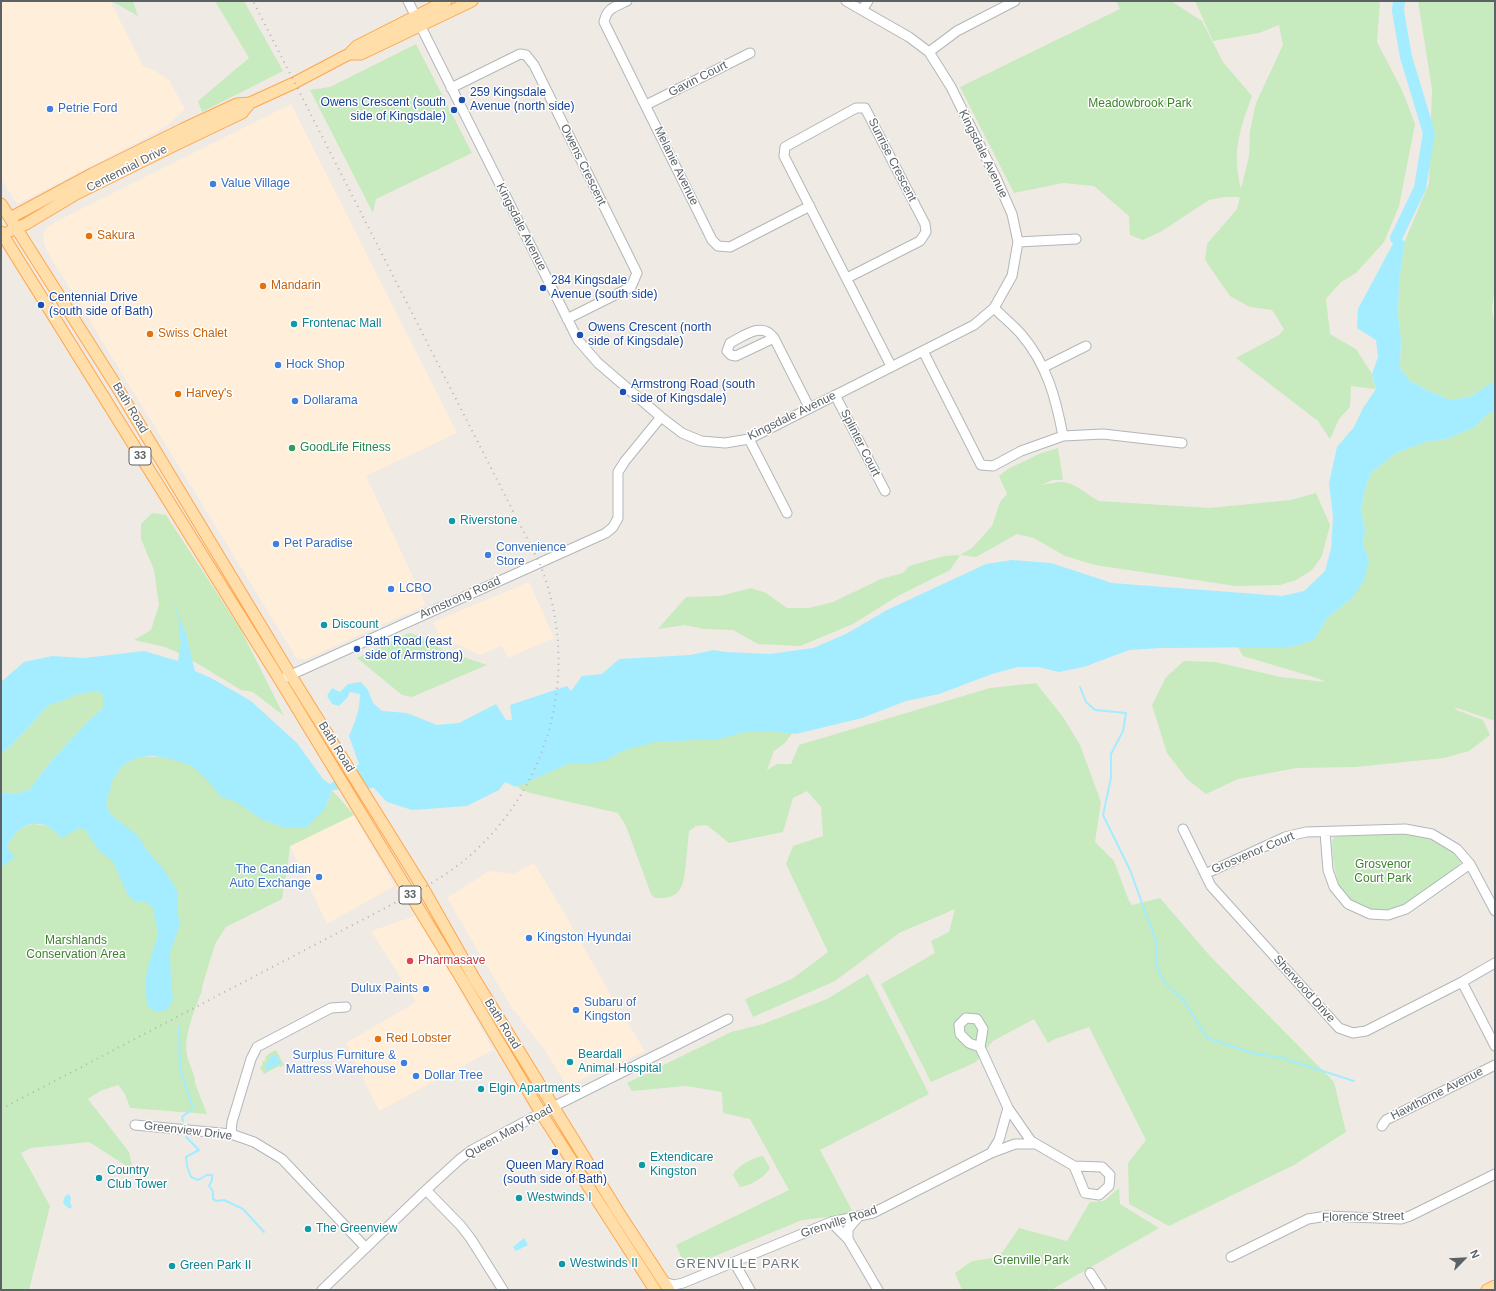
<!DOCTYPE html>
<style>
body{margin:0}
#map{position:relative;width:1496px;height:1291px;overflow:hidden;background:#f0eae4;font-family:Helvetica,sans-serif}
canvas{display:block}
.frame{position:absolute;inset:0;border:2px solid #5b6266;pointer-events:none}
.north{position:absolute;left:1444px;top:1239px;width:40px;height:40px;-webkit-text-stroke:3px #fff;paint-order:stroke;rotate:66deg;font-size:11px;font-weight:700;line-height:16px;text-align:center;color:#5b6266}
.north::after{content:'';display:block;margin:auto;width:14px;height:18px;background:#5b6266;clip-path:polygon(50% 0,100% 100%,50% 72%,0 100%)}
</style>
<div id="map">
<canvas width="1496" height="1291"></canvas>
<div class="frame"></div>
<div class="north">N</div>
</div>
<script>
const g = document.querySelector('canvas').getContext('2d');
g.lineJoin = 'round';
function fillPath(path, color) {
  g.fillStyle = color;
  g.fill(path, 'evenodd');
}
function strokePath(path, color, width, dash) {
  g.strokeStyle = color;
  g.lineWidth = width;
  g.lineCap = dash ? 'butt' : 'round';
  g.setLineDash(dash || []);
  g.stroke(path);
}
function write(font, color, halo, rows, align = 'center') {
  g.font = font + ' Helvetica,sans-serif';
  g.lineWidth = 3;
  g.setLineDash([]);
  g.textBaseline = 'middle';
  g.strokeStyle = halo;
  g.fillStyle = color;
  for (const [text, x, y, turn = 0] of rows) {
    g.save();
    g.translate(x, y);
    g.rotate((+turn || 0) * Math.PI / 180);
    g.textAlign = isNaN(turn) ? turn : align;
    if (halo) g.strokeText(text, 0, 0);
    g.fillText(text, 0, 0);
    g.restore();
  }
}
const commercial = new Path2D(`
 M1,1H110L143,66L150,68L169,80L185,109L168,125L142,140L17,204L1,179Z
 M291,104L457,433L366,476L426,605L306,659H297L47,251L44,243L43,233L48,227L57,221Z
 M529,582L554,638L508,658L502,646L480,655L439,636L433,622Z
 M354,815L394,886L327,924L290,846Z
 M534,863L562,909L617,1006L645,1051L567,1086L544,1049L512,1008L447,898L489,871L513,874Z
 M418,915L493,1050L379,1111L346,1043L416,1002L371,931Z`);
const green = new Path2D(`
 M111,1H133L138,16Z
 M215,1H244L283,71L202,112L198,101L249,58Z
 M1116,1H1171L1202,21L1223,62L1252,96C1239,132 1232,151 1241,189L1249,156L1250,131L1256,103L1283,45L1279,25L1259,33L1213,41L1195,1H1380L1377,42L1402,90L1415,124L1399,206L1384,242L1356,273L1341,282L1326,299L1330,334L1356,349L1372,374L1376,391L1375,389L1351,386L1350,407L1339,419L1330,439L1318,421L1236,358L1279,335L1284,329L1272,310L1250,307L1230,296L1205,260L1207,244L1237,209L1240,197H1224L1209,200L1162,231L1143,240L1130,235L1129,216L1094,186L1063,183L1014,193L960,87L1120,9Z
 M1418,1H1495V284L1492,310L1495,325V378L1493,382L1470,397L1450,400L1429,391L1410,381L1400,368L1401,338L1398,315L1399,282L1405,241L1429,183L1432,89Z
 M416,44L472,153L376,199L373,213L310,90L330,87Z
 M1495,410V721L1457,708L1454,709L1483,720L1490,735L1469,751L1444,758L1355,767L1296,768L1238,779L1206,794L1187,779L1167,753L1152,705L1166,677L1184,661L1215,662L1281,677L1325,682L1320,679L1243,656L1238,647H1290L1314,640L1327,618L1352,598L1369,560L1363,544L1365,528L1361,511L1365,489L1371,473L1396,453L1426,442L1446,439L1475,427L1486,415Z
 M1058,448L1063,480H1053L1041,485C1048,484 1056,482 1063,482C1076,483 1088,496 1099,501L1209,508L1291,500L1316,493L1330,525L1322,556L1312,570L1296,580L1280,585L1236,586L1095,565L1065,556L1034,538L1017,534L976,557L960,555L950,570L898,596L853,624L800,646L758,644L733,630L704,629L685,625L658,629L686,597L720,596L751,588L766,593L787,608H809L833,602L881,579L903,573L909,566L944,556L960,555L972,548L992,526L1000,502L1007,494L999,476L1008,469L1041,453Z
 M152,513L166,515L241,630L284,716L253,692L241,690L185,656L165,647L134,640L151,630L159,605L154,570L141,539V524Z
 M409,633L422,637L443,650L487,665L412,697L402,695L357,658Z
 M1036,683L1063,717L1080,745L1101,802L1095,842L1114,861L1129,901L1132,905L1160,898L1210,956L1334,1082L1346,1132L1294,1165L1169,1226L1129,1204L1128,1163L1146,1140L1089,1027L1055,1039L1048,1043L1034,1019L993,1041L976,1062L931,1082L881,984L935,953L931,941L949,932L955,909L899,933L835,981L753,1017L745,999L792,979L828,952L786,864L793,846L823,836L821,807L807,791L793,798L783,832L729,843L707,825L696,826L689,831C688,841 687,852 686,862C684,885 682,900 655,898L651,894L626,826L618,813L530,793L520,789L510,774L557,750L801,721L785,743L774,751L767,770L777,764H791L799,745L990,688Z
 M97,691L103,695V708L89,720L52,760L29,790L14,794L1,792V753L10,747L49,705L65,700L77,694Z
 M173,749L325,809L332,790L354,815L290,846L288,863L282,899L226,927L215,944L202,987V991C195,1008 183,1038 187,1055C189,1065 195,1073 195,1083L207,1114L130,1108L125,1094L118,1085L100,1091L88,1099L129,1152L133,1170L89,1142L31,1148L21,1153L50,1206L29,1290H1V862L12,836L23,827L33,824L48,826L106,804L112,779L123,765L139,757H159Z
 M1410,833C1424,836 1460,845 1461,862L1457,868C1431,886 1395,923 1360,906C1351,901 1343,894 1339,885C1334,871 1333,857 1332,843L1333,838L1338,836Z
 M868,974L929,1094L820,1150L854,1214L802,1220L686,1268L676,1245L789,1190L750,1119L723,1113L722,1092L686,1086L632,1091L627,1083L731,1032L763,1024L827,999Z
 M276,1050L284,1065L280,1067L279,1066L264,1074L260,1067L263,1065L262,1062L266,1060L265,1057L268,1055V1054Z
 M763,1156L770,1168C765,1177 750,1186 740,1187L733,1175C737,1166 754,1157 763,1156Z
 M1119,1188L1120,1204L1159,1228L1051,1290H962L955,1273L972,1261L999,1257L1019,1228L1067,1241L1090,1202L1104,1201Z`);
const water = new Path2D(`
 M1396,238L1405,241L1399,282L1398,315L1401,338L1400,368L1410,381L1429,391L1450,400L1470,397L1493,382L1495,378V410L1486,415L1475,427L1446,439L1426,442L1396,453L1371,473L1365,489L1361,511L1365,528L1363,544L1369,560L1364,581L1352,598L1327,618L1314,640L1290,647L1161,648L1129,650L1084,667L1059,672L1038,667H1018L992,674L939,694L906,701L862,718L796,734L767,731L745,732L719,739L655,742L625,750L602,762L568,764L516,787L505,782L499,790L467,806L412,810L387,802L374,788L332,790L325,809L307,827L285,828L261,819L237,802L221,797L208,781L192,766L172,759L154,756L139,757L123,765L113,779L106,804L110,814L137,835L147,850L165,871L178,892L177,909L180,924L170,953L171,980L173,999L167,1010L155,1012L147,1005L145,983L148,967L158,934L153,908L146,902L134,901L127,893L113,862L99,850L85,830L79,828L62,838C57,834 52,828 47,826C27,819 15,830 7,847L15,858L2,866L1,865V792L14,794L29,790L52,760L89,720L103,708V695L97,691L78,694L65,700L49,705L10,747L1,753V682L24,662L52,656L84,658L144,651L178,661L181,642L179,636V620L172,597L186,634L195,671L211,678L251,701L297,743L323,779L330,784L359,764L349,736C355,722 360,710 360,694L350,692L347,698L339,706L332,704L327,696L332,688L340,692L348,684L361,682L368,690L373,703L382,711L407,713L437,725L459,723L496,704L506,720H512L510,705L567,686L571,691L582,676L602,674L619,659L690,655L714,650L725,652L770,654L813,648L846,634L887,610L986,564L1012,560L1051,563L1112,583L1282,596L1304,591L1325,571L1331,549L1333,517L1329,483L1337,447L1354,427L1363,408L1376,389L1372,374L1378,357L1376,340L1357,328L1358,309Z
 M276,1054L281,1063L267,1070L265,1066L271,1057Z
 M69,1194L71,1198L70,1202L72,1207L69,1209L63,1203L65,1196Z
 M524,1238L528,1245L516,1251L513,1247Z`);
const stream = new Path2D(`
 M1080,687L1086,702L1095,710L1126,713L1123,731L1111,754V778L1103,815L1130,870L1157,944L1156,965L1164,982L1185,1002L1207,1038L1256,1054L1279,1057L1354,1081
 M179,1027L180,1069L192,1105V1109L182,1117L183,1121
 M186,1137L199,1150L186,1157L187,1166L191,1177L198,1180L207,1175H212V1180L209,1186L213,1191V1199L217,1201L224,1200L243,1209L264,1232`);
const river = new Path2D(`
 M1396,238L1420,188L1429,133L1406,57L1398,11L1399,1`);
const minor = new Path2D(`
 M408,1L578,340L598,363L661,417L682,433L701,441L725,443L749,439L974,325L994,308L1012,276L1018,242L1012,214L997,180L951,87L929,52L909,37L846,1
 M627,1C614,7 607,8 604,22L712,240L718,246L730,247L810,206
 M862,10L868,1
 M929,52L957,31L1015,1
 M451,88L520,54L526,55L534,65L637,273L631,287L567,319
 M646,105L750,53
 M1018,242L1076,239
 M847,278L920,241L926,232L925,224L865,108H856L785,147L784,156L891,366
 M994,308C1003,317 1013,325 1021,334C1047,364 1056,399 1063,436
 M774,338L736,356L731,355L727,351L730,343C744,336 762,321 774,338L809,407
 M923,351L981,465L993,466L1021,451L1063,436L1103,434L1182,443
 M1044,367L1086,346
 M835,395L885,491
 M749,439L787,513
 M284,678L606,533L613,527L618,518V472L625,461L661,417
 M1183,829L1211,886L1339,1028L1353,1033L1366,1031L1462,982L1495,963
 M1325,832L1328,870L1334,887L1348,904L1370,914L1388,915L1406,909L1470,864
 M1205,874L1285,837L1306,832L1405,829L1432,834L1457,849L1470,864L1495,911
 M1462,982L1495,1046
 M980,1047L969,1043L960,1034L959,1025L966,1018L977,1019L983,1029L980,1047L1008,1108L1031,1141L1074,1166L1102,1167L1110,1175L1109,1186L1099,1195L1085,1193L1074,1166
 M135,1125L231,1134L254,1142L282,1159L366,1248
 M1382,1126L1386,1120L1495,1065
 M231,1134L232,1122L251,1059L257,1047L331,1008L346,1007
 M991,1153L999,1140L1008,1108
 M426,1190L461,1226L471,1239L503,1290
 M831,1222L848,1239L878,1290
 M848,1239V1229L859,1216
 M1231,1257L1308,1219L1327,1216L1401,1219L1410,1216L1495,1174
 M734,1262L750,1290
 M1090,1273L1101,1290
 M664,1282L674,1285L683,1283L831,1222L873,1213L991,1153L1015,1144H1036
 M322,1290L426,1190L460,1159L472,1150L541,1113L728,1019`);
const major = new Path2D(`
 M349,54H361L472,1
 M1,204L117,387L290,674L423,888L474,978L617,1210L669,1290
 M10,218L92,174L183,129L237,104L250,103L294,83L349,54L357,46L446,1
 M10,231L26,224L76,194L175,145L242,113L250,103
 M1,232L280,680L464,983L541,1113L655,1290
 M1487,1290L1495,1286`);
const rail = new Path2D(`
 M1,1109L410,895C435,882 457,868 477,849C555,775 580,662 539,562L253,1`);
const markers = [
 [462,100,4,"#1a4fb4"],
 [50,109,4,"#3f7fe0"],
 [454,110,4,"#1a4fb4"],
 [213,184,4,"#3f7fe0"],
 [89,236,4,"#e8710a"],
 [263,286,4,"#e8710a"],
 [543,288,4,"#1a4fb4"],
 [41,305,4,"#1a4fb4"],
 [294,324,4,"#0f9aa8"],
 [150,334,4,"#e8710a"],
 [580,335,4,"#1a4fb4"],
 [278,365,4,"#3f7fe0"],
 [623,392,4,"#1a4fb4"],
 [178,394,4,"#e8710a"],
 [295,401,4,"#3f7fe0"],
 [292,448,4,"#2e9e5b"],
 [452,521,4,"#0f9aa8"],
 [276,544,4,"#3f7fe0"],
 [488,555,4,"#3f7fe0"],
 [391,589,4,"#3f7fe0"],
 [324,625,4,"#0f9aa8"],
 [357,649,4,"#1a4fb4"],
 [319,877,4,"#3f7fe0"],
 [529,938,4,"#3f7fe0"],
 [410,961,4,"#e0444e"],
 [426,989,4,"#3f7fe0"],
 [576,1010,4,"#3f7fe0"],
 [378,1039,4,"#e8710a"],
 [570,1062,4,"#0f9aa8"],
 [404,1063,4,"#3f7fe0"],
 [416,1076,4,"#3f7fe0"],
 [481,1089,4,"#0f9aa8"],
 [555,1152,4,"#1a4fb4"],
 [642,1165,4,"#0f9aa8"],
 [99,1178,4,"#0f9aa8"],
 [519,1198,4,"#0f9aa8"],
 [308,1229,4,"#0f9aa8"],
 [562,1264,4,"#0f9aa8"],
 [172,1266,4,"#0f9aa8"]
];
const shields = [
 [140,456,22],
 [410,895,22]
];
const shieldNames = [
 ["33",140,456],
 ["33",410,895]
];
const streetNames = [
 ["Gavin Court",698,79,-27],
 ["Kingsdale Avenue",983,154,64],
 ["Sunrise Crescent",892,160,63],
 ["Owens Crescent",583,165,64],
 ["Melanie Avenue",676,166,64],
 ["Centennial Drive",127,169,-27],
 ["Kingsdale Avenue",521,227,63],
 ["Bath Road",130,408,59],
 ["Kingsdale Avenue",792,416,-26],
 ["Splinter Court",860,443,63],
 ["Armstrong Road",460,598,-24],
 ["Bath Road",336,747,58],
 ["Grosvenor Court",1253,853,-23],
 ["Sherwood Drive",1304,989,48],
 ["Bath Road",502,1024,58],
 ["Hawthorne Avenue",1437,1094,-27],
 ["Greenview Drive",188,1131,7],
 ["Queen Mary Road",509,1132,-29],
 ["Florence Street",1363,1217,-1],
 ["Grenville Road",839,1222,-18]
];
const transitNames = [
 ["259 Kingsdale",470,93],
 ["Avenue (north side)",470,107],
 ["Owens Crescent (south",446,103,"right"],
 ["side of Kingsdale)",446,117,"right"],
 ["284 Kingsdale",551,281],
 ["Avenue (south side)",551,295],
 ["Centennial Drive",49,298],
 ["(south side of Bath)",49,312],
 ["Owens Crescent (north",588,328],
 ["side of Kingsdale)",588,342],
 ["Armstrong Road (south",631,385],
 ["side of Kingsdale)",631,399],
 ["Bath Road (east",365,642],
 ["side of Armstrong)",365,656],
 ["Queen Mary Road",555,1166,"center"],
 ["(south side of Bath)",555,1180,"center"]
];
const parkNames = [
 ["Meadowbrook Park",1140,104],
 ["Grosvenor",1383,865],
 ["Court Park",1383,879],
 ["Marshlands",76,941],
 ["Conservation Area",76,955],
 ["Grenville Park",1031,1261]
];
const shopNames = [
 ["Petrie Ford",58,109],
 ["Value Village",221,184],
 ["Hock Shop",286,365],
 ["Dollarama",303,401],
 ["Pet Paradise",284,544],
 ["Convenience",496,548],
 ["Store",496,562],
 ["LCBO",399,589],
 ["The Canadian",311,870,"right"],
 ["Auto Exchange",311,884,"right"],
 ["Kingston Hyundai",537,938],
 ["Dulux Paints",418,989,"right"],
 ["Subaru of",584,1003],
 ["Kingston",584,1017],
 ["Surplus Furniture &",396,1056,"right"],
 ["Mattress Warehouse",396,1070,"right"],
 ["Dollar Tree",424,1076]
];
const foodNames = [
 ["Sakura",97,236],
 ["Mandarin",271,286],
 ["Swiss Chalet",158,334],
 ["Harvey's",186,394],
 ["Red Lobster",386,1039]
];
const cultureNames = [
 ["Frontenac Mall",302,324],
 ["Riverstone",460,521],
 ["Discount",332,625],
 ["Beardall",578,1055],
 ["Animal Hospital",578,1069],
 ["Elgin Apartments",489,1089],
 ["Extendicare",650,1158],
 ["Kingston",650,1172],
 ["Country",107,1171],
 ["Club Tower",107,1185],
 ["Westwinds I",527,1198],
 ["The Greenview",316,1229],
 ["Westwinds II",570,1264],
 ["Green Park II",180,1266]
];
const leisureNames = [
 ["GoodLife Fitness",300,448]
];
const healthNames = [
 ["Pharmasave",418,961]
];
const neighbourhoodNames = [
 ["GRENVILLE PARK",738,1264]
];
fillPath(commercial, '#ffeed9');
fillPath(green, '#c7eabe');
fillPath(water, '#a4ecff');
strokePath(stream, '#a4ecff', 2);
strokePath(river, '#a4ecff', 12);
strokePath(minor, '#b1b7ba', 11);
strokePath(major, '#fea64e', 13);
strokePath(minor, '#fff', 9);
strokePath(major, '#ffdea9', 11);
strokePath(rail, '#b3b4b5', 2, [1, 5]);
for (const [x, y, r, color] of markers) {
  const dot = new Path2D();
  dot.arc(x, y, r, 0, 2 * Math.PI);
  g.fillStyle = color;
  g.fill(dot);
  strokePath(dot, '#fff', 1.5);
}
for (const [x, y, w] of shields) {
  const box = new Path2D();
  box.roundRect(x - w / 2, y - 9, w, 18, 3);
  g.fillStyle = '#fff';
  g.fill(box);
  strokePath(box, '#5b6266', 1);
}
write('bold 11px', '#5b6266', null, shieldNames);
write('12px', '#5b6266', '#fff', streetNames);
write('12px', '#164399', '#fff', transitNames, 'left');
write('12px', '#3b842c', '#fff', parkNames);
write('12px', '#366cbe', '#fff', shopNames, 'left');
write('12px', '#c56008', '#fff', foodNames, 'left');
write('12px', '#0d838f', '#fff', cultureNames, 'left');
write('12px', '#27864d', '#fff', leisureNames, 'left');
write('12px', '#be3a42', '#fff', healthNames, 'left');
g.letterSpacing = '1px';
write('13px', '#6c7578', '#fff', neighbourhoodNames);
g.letterSpacing = '0px';
</script>
